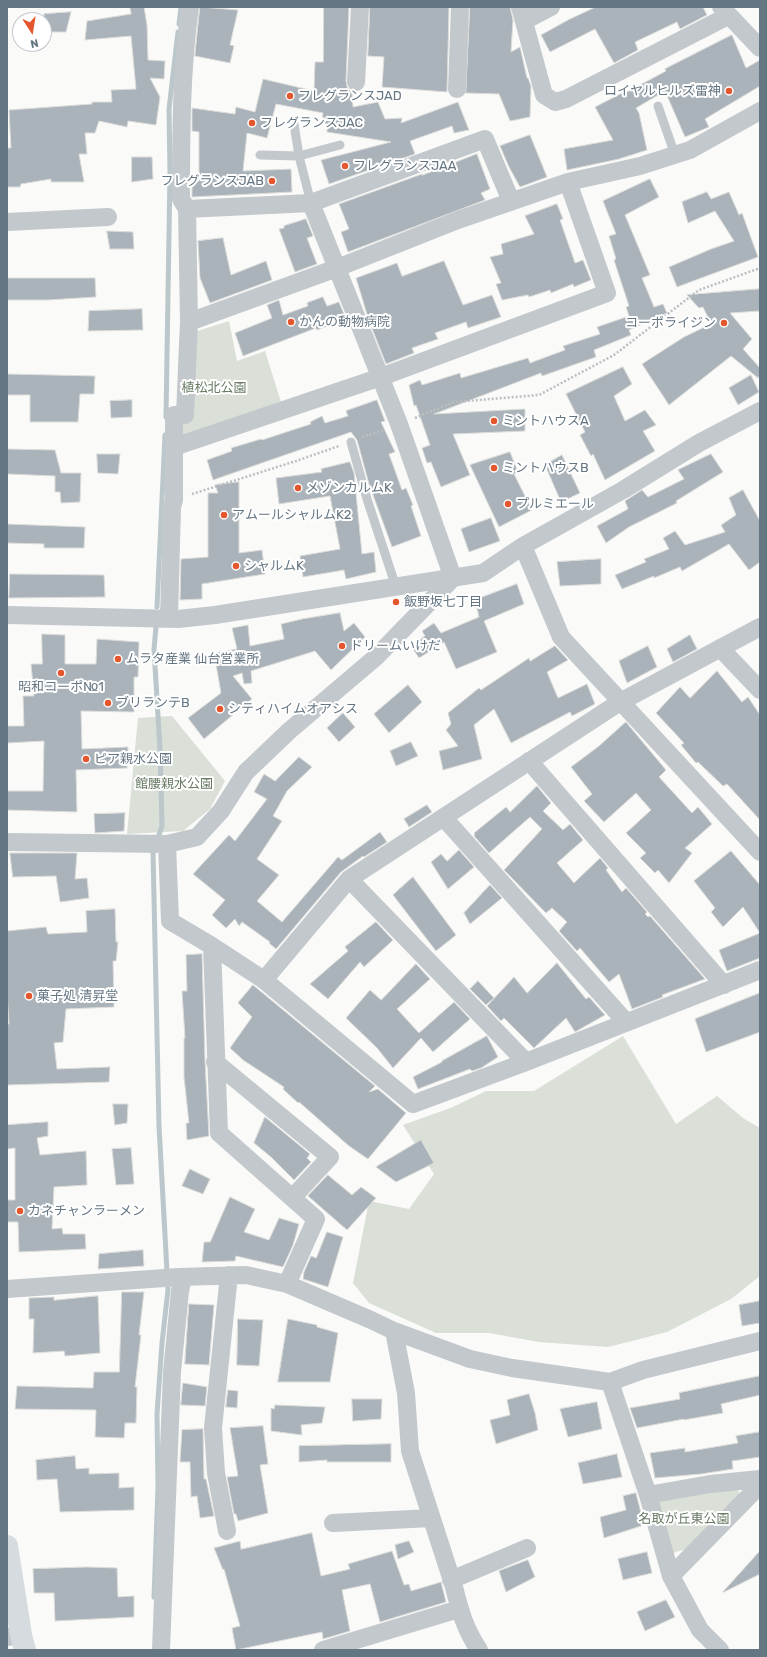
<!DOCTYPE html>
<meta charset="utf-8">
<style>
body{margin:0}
#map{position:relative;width:767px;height:1657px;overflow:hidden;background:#fafaf8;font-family:Rubik,sans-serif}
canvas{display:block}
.frame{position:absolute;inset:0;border:8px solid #657683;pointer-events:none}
.north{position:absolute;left:12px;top:12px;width:40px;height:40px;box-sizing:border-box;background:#fff;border:1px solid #c1c8cd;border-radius:50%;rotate:168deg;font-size:11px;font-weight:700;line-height:16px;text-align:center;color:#657683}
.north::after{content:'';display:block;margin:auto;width:14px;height:18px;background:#e4572e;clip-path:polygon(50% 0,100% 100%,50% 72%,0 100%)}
</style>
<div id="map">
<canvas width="767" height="1657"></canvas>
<div class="frame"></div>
<div class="north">N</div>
</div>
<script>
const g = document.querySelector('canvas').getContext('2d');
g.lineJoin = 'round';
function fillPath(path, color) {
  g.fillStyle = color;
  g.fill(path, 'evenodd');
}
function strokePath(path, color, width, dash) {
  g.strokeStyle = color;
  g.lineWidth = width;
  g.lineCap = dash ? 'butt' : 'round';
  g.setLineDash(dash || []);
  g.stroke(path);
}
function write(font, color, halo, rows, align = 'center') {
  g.font = font + ' Rubik,"Noto Sans JP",sans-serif';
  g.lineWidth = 4;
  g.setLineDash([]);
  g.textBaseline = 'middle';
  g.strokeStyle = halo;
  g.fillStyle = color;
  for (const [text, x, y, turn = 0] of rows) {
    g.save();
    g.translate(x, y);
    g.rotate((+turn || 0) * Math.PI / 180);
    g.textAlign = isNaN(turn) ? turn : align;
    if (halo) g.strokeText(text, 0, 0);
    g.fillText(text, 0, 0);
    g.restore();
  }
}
const green = new Path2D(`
 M229,321L237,361L265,351L281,402L178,438L179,337Z
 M172,716L225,781L210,809L183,831L127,834L138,718Z
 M623,1036L676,1124L717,1096L743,1118L760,1128V1276L731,1299L667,1332L608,1347L539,1342L489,1333H436L369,1303L353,1283L369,1201L409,1209L434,1174L403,1125L453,1107L486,1091H534Z
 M736,1486L740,1494L687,1549L669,1554L656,1502Z`);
const stream = new Path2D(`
 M179,24L181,7
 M166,417L170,173L169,109L178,32
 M157,607L165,435
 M154,1597L158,1487L157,1414L162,1343L168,1290L159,1126L153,852L162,826L160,749L154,649L156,627`);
const building = new Path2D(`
 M130,7H144L147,25L148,60L165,61L164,79L150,78L160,97L156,125L128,121L127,127L99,121L95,133H85L87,154H79L84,182H51V179L21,184L20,187H7V148H11L9,110L92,104V102H112L111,90L136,89L131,36L85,40L87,21L131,14Z
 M200,7L238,10L230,45L234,46L230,63L195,56Z
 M324,7H349L346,81L347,87L352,92L353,107L378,102L385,119L402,118L401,123L458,102L469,130L454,133L452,126L410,141L415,154L329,184L321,160L391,142L327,132V124L322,122L323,113L276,104L267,138L247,133L243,171L291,169L292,192L192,197V181H199V132L192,131V108L235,114L236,107L255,112L263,79L314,91L315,62H323Z
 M370,7H449L447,92L382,87L384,57L368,56Z
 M470,7H510L513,20L511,52L520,47L527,78H528L531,86L530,117L510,121L499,94L466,93Z
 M596,7H703L707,15L680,29L677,22L635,42L638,50L614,63L595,29L550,52L541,35L568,20Z
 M71,12L66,32H44V14Z
 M732,35L746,68L760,60V86L705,119L709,127L685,137L665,91L636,108L639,113L647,150L619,159L567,170L564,149L613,140L595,107L626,91L627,92L666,71L665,69Z
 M530,135L547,177L520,187L509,167L500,146Z
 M477,154L490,189L481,193L485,200L348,252L341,232L349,229L339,204L422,174V175Z
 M132,157H152L153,179L132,182Z
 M650,179L659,197L625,215L650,275L642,278L654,307L663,304L667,313L629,330L631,335L594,350L596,357L542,376L541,373L434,414L525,409V431L453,434L470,475L441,487L431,462L427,463L422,448L430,445L416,405L414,406L409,385L420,380L422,385L460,373L461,378L528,358L530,363L565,350L563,346L600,334L597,327L629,316L626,307L629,306L614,260L616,259L609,236L616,234L603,201Z
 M707,192L711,199L729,192L739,215L742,213L758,257L677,287L669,267L711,249L734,241L715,211L688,223L682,202Z
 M557,204L563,219L560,220L575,263L583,260L591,280L574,287L573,284L551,293L550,290L529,297L528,295L502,300L496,284L501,283L490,257L503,254L501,244L534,234L525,216Z
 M306,219L313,236L307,238L317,264L295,272L279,229L284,228V226Z
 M107,231L133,232L134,249H110Z
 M223,238L231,275L266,261L272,280L210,303L200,278L198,241Z
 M444,261L463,305L492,295L501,317L468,328L466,322L435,333L438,339L412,348L414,353L386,364L369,321L356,278L397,263L402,276Z
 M7,278H95L96,297L48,300H7Z
 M760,289V311L730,313L752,339L743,349L760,368V375L758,378L731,356L669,405L642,364L684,337L711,324L703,307L699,308L687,295Z
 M323,297L327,306L339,302L346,319L317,330L316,328L243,356L235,333L272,318L267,305L279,300L283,315L308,306L307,303Z
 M142,309L143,330L88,331L89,311Z
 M623,367L632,384L614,396L625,421L645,410L656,425L643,431L655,451L605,480L593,454L591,456L580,435L585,432L566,394Z
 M7,374L95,376L94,394H80L78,422H30V395H7Z
 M751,375L759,392L738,405L729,388Z
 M132,400V417L111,418L110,401Z
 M377,400L385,421L381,422L395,452L389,454L402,490L406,488L413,505L411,506L421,536L392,547L369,484L357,440L351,432L213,480L207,460L232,451L231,448L261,439L262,440L311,424L310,422L322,416L325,423L348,416L346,411Z
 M7,449L55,450L61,473H81L80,502L61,503L60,492H55V476L7,474Z
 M510,452L518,472L514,474L532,510L499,527L470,465Z
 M97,454H120L118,474L98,473Z
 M711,454L723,472L676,501L677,503L629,527L606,543L597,526L628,509L625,501L642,490L648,497L684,479L678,470Z
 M562,455L580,493L561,502L545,465Z
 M350,462L354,473L362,554L374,552L376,572L346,579L344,570L303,577L300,556L340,549L330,496L279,504L276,478L322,472L321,469Z
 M239,482V553L262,550L265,574L202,584V599L180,600L181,559L208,557V493H218L215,485Z
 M743,490L760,521V562L749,570L729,544L682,571L680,567L654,578V576L622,589L615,575L646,562L644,559L669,549L663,538L675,531L685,545L725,532L721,525L736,515L729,498Z
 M491,518L500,541L469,552L461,529Z
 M7,524L85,527L84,548H44V544L7,543Z
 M601,559V584L560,586L557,562Z
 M10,574L104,575L105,597L9,598Z
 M517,584L524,604L484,621L497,652L456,669L444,642L419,658L411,646L425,636L422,631L434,623L441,633L479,617L475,600Z
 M340,613L344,631L354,623L365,637L331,670L315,651L251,671L252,683L244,684L242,673L233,676L252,699L204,739L188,718L221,693L214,653L237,649L232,628L248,625L250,646L284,639L281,624L302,619Z
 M42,634L65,635V664H96L97,639L139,642L138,677H134V712L81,711L82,749L128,747L127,768L76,770L77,812L7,810V791H43L44,741L7,743V726H24L23,696H34L31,664H42Z
 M690,635L697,649L673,662L667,649Z
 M555,646L568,660L547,672L558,698L587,684L595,704L572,716L570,712L511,743L494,709L474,725L482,759L443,770L439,751L458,746L446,730L451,724L448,713L479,688L481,690L529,658L530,661Z
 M648,646L657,667L627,683L619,661Z
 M717,671L742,702L748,697L760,715V820L727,784L723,786L698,762L696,763L681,745L684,743L656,713L680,687L690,698Z
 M408,685L422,702L389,733L374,714Z
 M343,713L355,727L339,742L327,728Z
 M626,722L666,770L659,777L692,813L698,807L712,824L685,848L692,853L669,883L658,870L655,873L640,858L646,853L626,833L651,810L636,793L604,822L584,801L592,794L571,767L599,746Z
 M411,742L418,756L396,766L390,751Z
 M299,757L312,767L287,791L273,816L282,821L257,859L279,875L257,901L282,922L338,857L342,860L380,832L387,842L364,857L363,856L341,872L276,949L269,943L270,942L242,922L239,926L235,919L226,928L212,915L225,900L193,874L229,835L235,841L267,799L254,792L264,774L275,781Z
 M537,786L551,803L543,811L563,830L570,824L583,840L557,863L574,883L600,858L608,868L606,870L622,892L626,888L647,912L645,914L648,917L650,916L705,979L662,995L663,997L632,1009L619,974L609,982L580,948L577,951L559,931L567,922L552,908L546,913L504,870L542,829L530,817L489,853L474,836L475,834L474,833L506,807L510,812Z
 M427,805L432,812L409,827L404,819Z
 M125,813L124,831L95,833L94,814Z
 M459,850L474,867L448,889L431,862L441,854L447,861Z
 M731,851L760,885V958L727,971L719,950L760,933L743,907L723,927L711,912L715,908L694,881Z
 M10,853H77L75,879L87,878L89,898L60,902L56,876L13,877Z
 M413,877L456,935L436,951L393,895Z
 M490,885L502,898L470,924L464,913Z
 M115,909L116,942H118L116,961H113L114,1007L66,1009L63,1042L54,1043L57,1069L110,1067L109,1082L7,1085V1024H9L7,993V931L46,927L48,934L87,932L86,911Z
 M376,922L393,940L364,967L360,962L328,999L310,984L348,951L345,947Z
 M202,954L205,1061L209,1136L187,1140L186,1123H189L184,1077V1038H185L182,991H187L186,955Z
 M557,963L586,999L589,997L605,1015L575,1032L566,1018L534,1048L504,1018L501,1021L487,1006L514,977L527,993Z
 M416,964L430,979L397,1009L419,1033L454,1002L470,1019L433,1052L421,1038L393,1068L377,1048L346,1018L370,990L381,1000Z
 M478,981L494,998L486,1005L470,989Z
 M253,985L375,1086L369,1092L378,1089L406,1113L368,1159L349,1146L299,1102L298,1103L283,1089L284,1087L243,1060L230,1048L252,1017L238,1003Z
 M760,993V1032L706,1052L695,1019Z
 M487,1036L498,1057L481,1068L472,1071L470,1069L418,1089L413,1077L442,1062V1061Z
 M113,1104H128L127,1123L115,1125Z
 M265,1117L310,1154L307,1158L311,1162L294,1180L271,1157L254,1143Z
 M48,1122V1136L37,1138L40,1155L86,1151L87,1185L54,1187L52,1229L62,1228L63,1234H85L86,1249L19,1252L18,1222H7V1200H15V1148L7,1149V1125Z
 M421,1140L434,1163L396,1182L376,1167Z
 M131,1148L134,1184L116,1185L112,1149Z
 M190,1169L210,1179L203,1194L182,1186Z
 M328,1175L352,1195L361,1187L376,1198L347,1230L308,1196Z
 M230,1197L255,1209L244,1232L269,1240L279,1218L299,1224L293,1245L283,1267L236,1256L235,1261L202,1262L204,1242H210Z
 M327,1232L343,1237L328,1287L303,1279L304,1272L311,1256L316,1258Z
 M143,1250L144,1266L98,1269L99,1254Z
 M122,1292H144L139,1335H141L135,1387H137L136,1423H125L124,1438L95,1437L96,1410L15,1409L17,1386L93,1388L94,1372H119Z
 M98,1296L100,1353L65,1356L64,1351L33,1353L34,1319H29V1298L54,1297V1300Z
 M760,1301V1323L742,1326L739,1305Z
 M189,1304L214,1305L209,1365L185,1364Z
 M238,1319L263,1320L259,1366L237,1365Z
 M288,1319L317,1325V1327L338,1333L330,1382H278Z
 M760,1376V1395L721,1404L723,1413L684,1420V1419L637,1428L630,1408L680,1399L679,1393Z
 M183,1383L207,1387L205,1406L181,1405Z
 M228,1390L238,1391L237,1408L226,1407Z
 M529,1394L535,1413L538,1430L496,1444L490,1420L510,1415L507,1400Z
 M352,1399H382L381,1419L353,1421Z
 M597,1402L602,1429L568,1437L560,1409Z
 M275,1405L325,1407L322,1423L301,1425L302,1435L271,1431V1408L274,1409Z
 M263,1426L268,1464L260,1465L268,1513L238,1521L236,1514H234L227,1477L238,1476L230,1428Z
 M203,1429L204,1479H206L214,1516L200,1518L197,1496L191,1497L190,1462H180L182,1430Z
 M760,1432V1457L732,1461L733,1469L701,1474L655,1478L650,1453L685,1448V1452L738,1443L736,1436Z
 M391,1444V1462H327V1460L299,1462V1446Z
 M617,1454L622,1477L583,1484L578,1463Z
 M75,1456L76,1469L89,1468V1474L119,1473V1488L134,1487V1510L60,1512L57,1479L37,1480L36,1460Z
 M636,1493L644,1525L604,1538L600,1517L626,1510L623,1496Z
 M312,1533L321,1576L350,1569L348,1564L392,1551L404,1585L409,1584L411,1591L441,1582L446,1602L380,1622L370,1584L342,1590L350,1631L323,1639L322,1632L236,1650L232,1628L240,1626L224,1569L223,1570L214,1548L240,1541L241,1549Z
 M409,1541L414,1552L398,1559L395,1545Z
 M760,1551V1574L724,1592H723Z
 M647,1552L652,1573L623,1580L618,1559Z
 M528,1560L535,1577L506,1592L499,1571Z
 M87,1567L117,1568L118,1597L134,1596V1617L55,1621L54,1593H34L33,1569Z
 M666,1600L675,1617L645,1631L637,1612Z`);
const path = new Path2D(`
 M415,418L454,402L539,395L614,355L699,290L760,268
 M362,437L384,430
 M192,494L296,461L339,446`);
const lane = new Path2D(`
 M658,106L675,155
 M294,124L299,156L340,145
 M260,155L299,156L311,203
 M351,442L367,499L396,587`);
const street = new Path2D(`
 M520,7L544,95L555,102L566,99L728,16
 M721,7L760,48
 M524,21L551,7
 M356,82L360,7
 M457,89L460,7
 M187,209L181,199C181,135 181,71 190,7
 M7,222L108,217
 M189,322L337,268L458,220L568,182L640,166L690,150L760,111
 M174,447L381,377L607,293L568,182
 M523,546L561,637L760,852
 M7,615L178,619L215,615L483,573L523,546L623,490L699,443L760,411
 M169,619L172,507L174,500V415H185L189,322L187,209L311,203L485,139L511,201
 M760,627L620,702L349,879L264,980L413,1104L526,1062L760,970
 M720,648L760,690
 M529,761L724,985
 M444,818L626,1022
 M7,842L167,844
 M349,879L526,1062
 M212,946L219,1133L316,1219L287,1284
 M264,980L212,946L170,921L167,844L197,837L221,811L246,772L289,731L376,657L453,578L399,424L311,203
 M215,1062L330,1157L293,1197
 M7,1289L179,1277L246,1275L287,1284L371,1320L394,1331L470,1359L512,1368L610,1382L643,1370L760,1341
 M394,1331L406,1393L410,1451L454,1587C460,1611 465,1629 479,1650
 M610,1382L648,1495L671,1576L700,1630L720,1650
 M648,1495L710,1484L760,1479
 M333,1523L431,1518
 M227,1531L216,1473L213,1428L229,1275
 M671,1576L760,1485
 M451,1580L527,1548
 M7,1637L21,1635
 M161,1650L172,1372L180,1291L183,1277
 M323,1650L459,1609`);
const secondary = new Path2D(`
 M7,1546L21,1635L25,1650`);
const markers = [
 [729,91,4,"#e4572e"],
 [290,96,4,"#e4572e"],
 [252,123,4,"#e4572e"],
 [345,166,4,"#e4572e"],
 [272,181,4,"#e4572e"],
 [291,322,4,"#e4572e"],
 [724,323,4,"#e4572e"],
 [494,421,4,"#e4572e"],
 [494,468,4,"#e4572e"],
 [298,488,4,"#e4572e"],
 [508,504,4,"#e4572e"],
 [224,515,4,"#e4572e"],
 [236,566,4,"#e4572e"],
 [396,602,4,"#e4572e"],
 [342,646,4,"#e4572e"],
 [118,659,4,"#e4572e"],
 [61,673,4,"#e4572e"],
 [108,703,4,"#e4572e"],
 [220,709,4,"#e4572e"],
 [86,759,4,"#e4572e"],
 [29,996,4,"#e4572e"],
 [20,1211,4,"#e4572e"]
];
const poiNames = [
 ["ロイヤルヒルズ雷神",721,91,"right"],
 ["フレグランスJAD",298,96],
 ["フレグランスJAC",260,123],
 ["フレグランスJAA",353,166],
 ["フレグランスJAB",264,181,"right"],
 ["かんの動物病院",299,322],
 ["コーポライジン",716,323,"right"],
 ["ミントハウスA",502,421],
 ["ミントハウスB",502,468],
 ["メゾンカルムK",306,488],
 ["プルミエール",516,504],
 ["アムールシャルムK2",232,515],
 ["シャルムK",244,566],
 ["飯野坂七丁目",404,602],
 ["ドリームいけだ",350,646],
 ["ムラタ産業 仙台営業所",126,659],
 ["昭和コーポ№1",61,687,"center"],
 ["ブリランテB",116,703],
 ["シティハイムオアシス",228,709],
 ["ピア親水公園",94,759],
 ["菓子処 清昇堂",37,996],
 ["カネチャンラーメン",28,1211]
];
const parkNames = [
 ["植松北公園",214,388],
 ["館腰親水公園",174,784],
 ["名取が丘東公園",684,1519]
];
fillPath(green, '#dadfd7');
strokePath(stream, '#bbc7cb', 5);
fillPath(building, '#aab3b9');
strokePath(building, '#dcdcda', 1);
strokePath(path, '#bbbfc2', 2.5, [2, 2]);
strokePath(lane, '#c3c8cc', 9);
strokePath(street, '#c3c8cc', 18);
strokePath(secondary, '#d6dbdf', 22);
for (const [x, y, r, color] of markers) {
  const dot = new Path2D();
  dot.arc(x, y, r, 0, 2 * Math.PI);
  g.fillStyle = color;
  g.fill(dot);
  strokePath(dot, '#fff', 1.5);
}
write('13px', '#657683', '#fff', poiNames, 'left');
write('13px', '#687a64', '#fff', parkNames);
</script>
